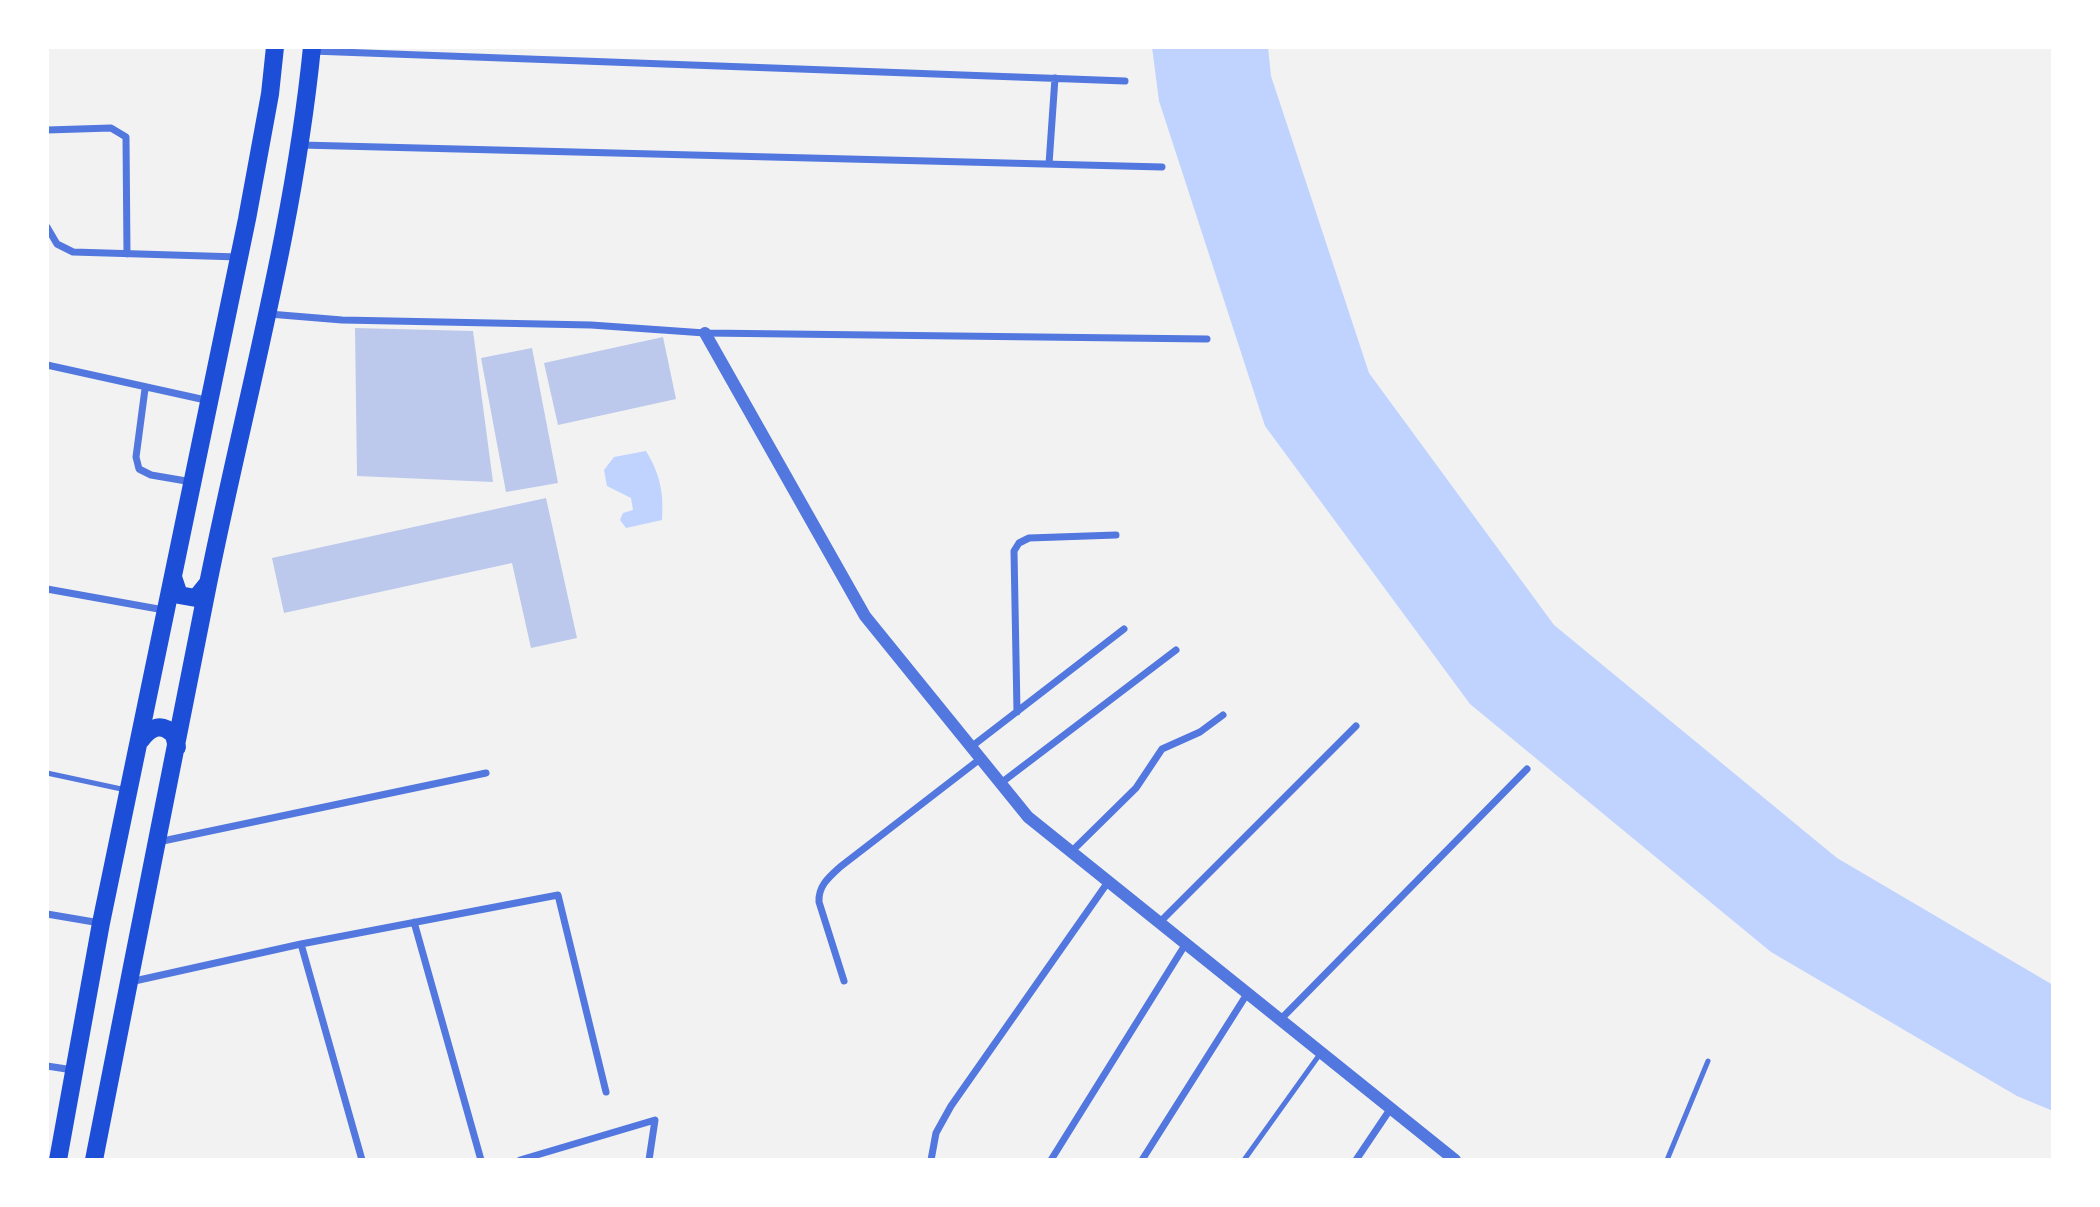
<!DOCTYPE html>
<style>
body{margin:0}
#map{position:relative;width:2100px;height:1207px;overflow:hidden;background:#f2f2f2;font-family:"Public Sans",sans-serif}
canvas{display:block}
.frame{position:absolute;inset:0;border:49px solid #fff;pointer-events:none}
</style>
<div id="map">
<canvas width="2100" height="1207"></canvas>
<div class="frame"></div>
</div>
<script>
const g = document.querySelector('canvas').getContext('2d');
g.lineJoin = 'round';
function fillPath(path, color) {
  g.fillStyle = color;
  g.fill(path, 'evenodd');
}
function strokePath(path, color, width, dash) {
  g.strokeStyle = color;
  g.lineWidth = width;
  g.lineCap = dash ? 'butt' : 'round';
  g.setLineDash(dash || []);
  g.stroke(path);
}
const water = new Path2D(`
 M1152,47H1268L1271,76L1369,373L1554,625L1837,858L2053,985V1111L2017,1096L1771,952L1470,704L1265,426L1159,101Z
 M646,451C660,474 664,493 662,520L626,528L620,520L623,513L633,510L631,498L607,486L604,470L614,457Z`);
const building = new Path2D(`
 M355,328L473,331L493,482L357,476Z
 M663,337L676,399L558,425L544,363Z
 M532,348L558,483L506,492L481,358Z
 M546,498L577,638L531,648L512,563L284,613L272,558Z`);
const service = new Path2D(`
 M47,773L126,790
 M1244,1160L1320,1054
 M1667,1160L1708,1061`);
const minor = new Path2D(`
 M312,51L1125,81
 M47,130L111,128L126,137L127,254
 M301,145L1162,167
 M1049,164L1055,78
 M47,227L57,244L73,252L239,257
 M269,314L342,320L591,325L705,333L1207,339
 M47,365L210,401
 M145,389L136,457L139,469L151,475L192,482
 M47,589L164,610
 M1017,712L1014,551L1019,543L1029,538L1116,535
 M971,747L1124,629
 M1001,783L1176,650
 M158,842L486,773
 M1071,852L1136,788L1162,749L1200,732L1223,715
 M47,914L100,923
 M414,922L481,1160
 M1159,923L1356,726
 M301,944L362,1160
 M844,981L819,902C818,886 829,877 840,867L980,759
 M130,982L301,944L558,895L606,1092
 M1280,1020L1527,769
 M47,1066L73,1070
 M520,1160L655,1120L649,1160
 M931,1160L936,1133L951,1106L1108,882
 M1051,1160L1185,945
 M1142,1160L1247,994
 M1356,1160L1391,1108`);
const tertiary = new Path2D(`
 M705,333L865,616L1028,817L1455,1160`);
const primary = new Path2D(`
 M173,577L179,595L196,598L208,583
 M141,740C150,727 162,722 174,735L177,747
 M58,1160L101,923L247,219L270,94L275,47
 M94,1160C132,968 169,775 208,584C244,405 294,229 312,47`);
fillPath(water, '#bfd3fe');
fillPath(building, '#bdc9ec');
strokePath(service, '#5277de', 5);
strokePath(minor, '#5277de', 7);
strokePath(tertiary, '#5277de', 12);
strokePath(primary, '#1d4ed8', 18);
</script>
